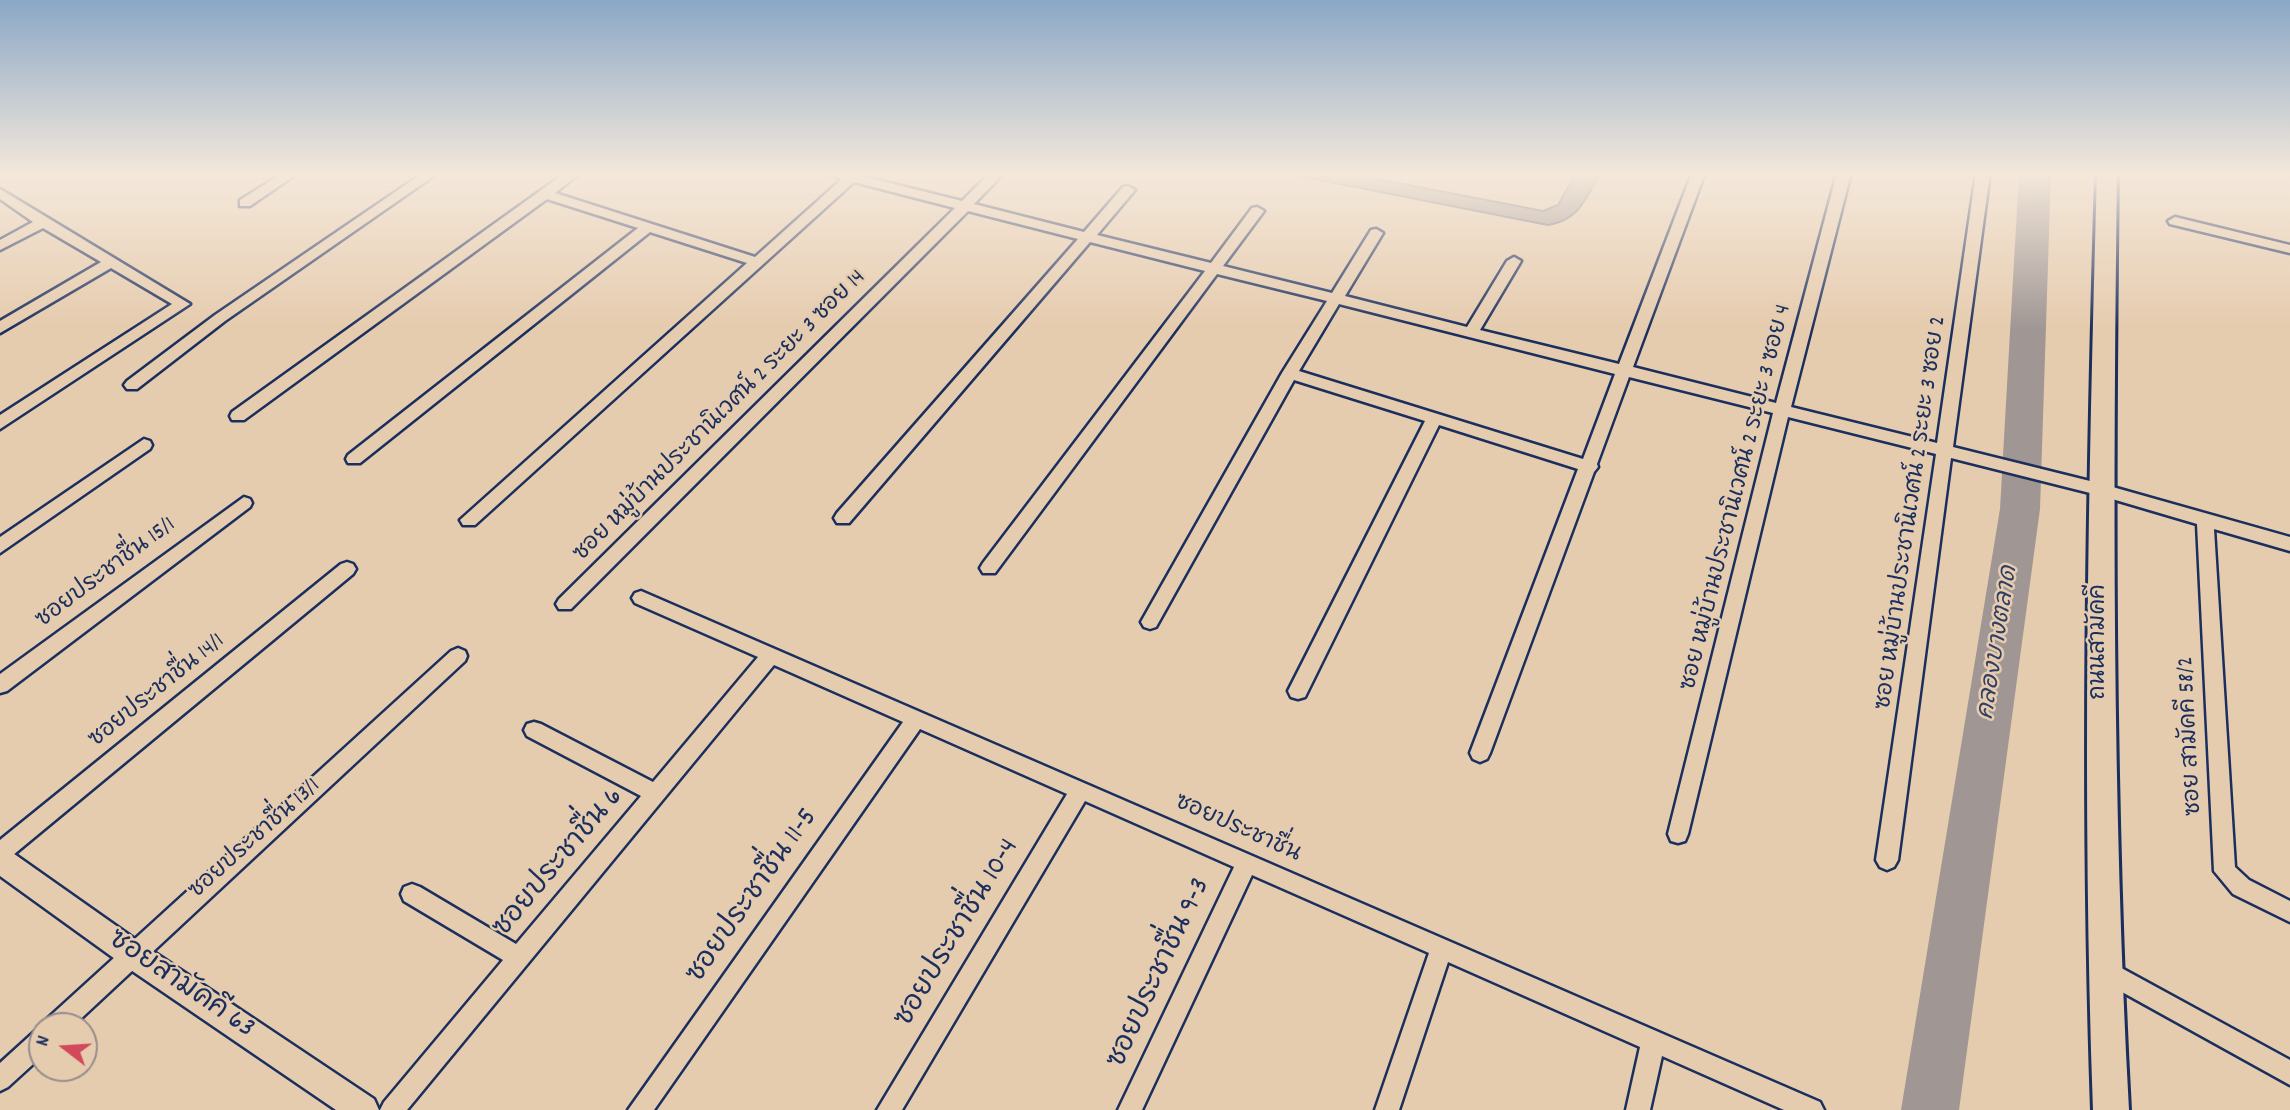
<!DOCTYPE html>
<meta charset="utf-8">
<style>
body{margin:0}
#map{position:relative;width:2290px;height:1110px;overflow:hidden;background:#e6ccae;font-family:Dekko,sans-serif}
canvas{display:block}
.north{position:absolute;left:28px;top:1012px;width:70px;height:70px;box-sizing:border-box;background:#e6ccae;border:2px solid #958d8e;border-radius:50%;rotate:287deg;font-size:19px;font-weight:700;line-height:28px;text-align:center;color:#1b2f5e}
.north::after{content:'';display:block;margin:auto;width:24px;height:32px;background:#d1495b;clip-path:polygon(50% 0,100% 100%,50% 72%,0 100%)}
</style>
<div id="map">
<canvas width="2290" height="1110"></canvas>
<div class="north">N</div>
</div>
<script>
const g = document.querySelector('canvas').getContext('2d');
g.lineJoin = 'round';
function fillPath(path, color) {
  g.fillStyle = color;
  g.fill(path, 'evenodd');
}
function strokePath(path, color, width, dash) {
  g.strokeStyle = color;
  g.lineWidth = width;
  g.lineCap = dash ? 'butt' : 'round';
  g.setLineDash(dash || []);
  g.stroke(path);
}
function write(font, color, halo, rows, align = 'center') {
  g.font = font + ' Dekko,"Playpen Sans Thai",sans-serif';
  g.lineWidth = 5;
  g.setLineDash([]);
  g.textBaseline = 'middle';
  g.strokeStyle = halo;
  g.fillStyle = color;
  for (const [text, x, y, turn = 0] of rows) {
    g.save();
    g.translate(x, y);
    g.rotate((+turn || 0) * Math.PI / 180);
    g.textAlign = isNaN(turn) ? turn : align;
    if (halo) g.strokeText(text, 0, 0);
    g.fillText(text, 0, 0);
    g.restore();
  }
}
const water = new Path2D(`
 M1284,173H1347L1543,211L1558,205L1576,173H1601C1585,198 1580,220 1548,225Z`);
const river = new Path2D(`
 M2019,173H2051L2040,509L1959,1110H1901L2000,509Z`);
const minor = new Path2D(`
 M283,173H298L250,206H240V200Z
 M423,173H438L225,321L137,389H127L124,385L127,381L215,315Z
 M565,173H580L555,193L755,257L842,179L826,173H849L962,201L990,173H1004L974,204L1084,232L1123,187L1128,186L1135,190L1097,235L1211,263L1252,208L1257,207L1264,211L1223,266L1332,293L1371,230L1376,229L1383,233L1345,296L1467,327L1507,261L1514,257L1521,261L1480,330L1619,364L1692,173H1705L1633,367L1776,403L1837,173H1851L1791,407L1937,443L1976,173H1990L1953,447L2102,484L2290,537V551L2214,529L2235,867L2249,880L2290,901V922L2233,894L2214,871L2197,524L2102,496L1951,458L1898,860L1894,867L1887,870L1880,867L1876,860L1936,454L1788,417L1688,834L1685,841L1678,843L1671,841L1668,834L1773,413L1629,377L1597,464L1598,467L1594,472L1490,753L1487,759L1480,762L1473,759L1470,753L1578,469L1439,425L1305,697L1298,699L1291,697L1288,691L1425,421L1294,380L1156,627L1150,629L1144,627L1141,622L1282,373L1327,301L1217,274L995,573H983L980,568L983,563L1205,271L1090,242L849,523H837L834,518L837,513L1078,239L968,211L571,609H559L556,604L559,599L955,208L854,182L475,525H463L460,520L747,263L650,232L360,463H348L346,459L348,455L638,228L547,199L244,420H232L230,416L232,412ZM1339,304L1615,374L1583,459L1299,371Z
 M0,189L190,304L0,429V415L172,304L111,268L0,333V321L101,262L43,228L0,250V240L33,222L0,199Z
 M2175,217L2290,245V253L2170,224L2168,221Z
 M144,439L150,441L152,445L150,449L0,553V537Z
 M244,497L250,499L252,503L250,507L7,691L0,693V674Z
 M347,562L353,564L356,569L353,574L7,860L0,863V840L341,564Z
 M641,591L1820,1102L1824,1110H1784L1662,1056L1650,1110H1626L1640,1047L1448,962L1399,1110H1375L1429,953L1252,875L1142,1110H1118L1234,867L1085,801L902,1110H877L1067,794L920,729L654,1110H628L903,722L774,665L407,1110H380L384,1102L503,960L404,901L401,894L404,887L412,884L420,887L516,944L641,796L527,736L524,730L527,724L534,722L541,724L653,782L758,657L635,603L632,598L635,593Z
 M458,648L465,651L467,656L465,661L73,1026H45L48,1018L451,651Z
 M2103,958L2290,1060V1085L2095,977L2092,969L2095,961Z
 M42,1028V1056L8,1087L0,1091V1063L34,1032Z`);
const tertiary = new Path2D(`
 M0,847L10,851L142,944L374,1099L379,1110H336L122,964L0,876Z`);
const secondary = new Path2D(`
 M2097,173H2117C2113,486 2112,798 2129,1110H2093C2082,798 2088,486 2097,173Z`);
const streetNames = [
 ["ซอย หมู่บ้านประชานิเวศน์ 2 ระยะ 3 ซอย 14",721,417,-45],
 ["ซอย หมู่บ้านประชานิเวศน์ 2 ระยะ 3 ซอย 4",1738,498,-76],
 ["ซอย หมู่บ้านประชานิเวศน์ 2 ระยะ 3 ซอย 2",1913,513,-82],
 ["ซอยประชาชื่น 15/1",107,574,-37],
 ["ถนนสามัคคี",2101,642,-90],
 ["ซอยประชาชื่น 14/1",158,692,-39],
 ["ซอย สามัคคี 58/2",2192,736,-93],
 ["ซอยประชาชื่น",1237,830,24],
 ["ซอยประชาชื่น 13/1",256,840,-42]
];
const waterNames = [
 ["คลองบางตลาด",2000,643,-81]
];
const nearStreetnames = [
 ["ซอยประชาชื่น 6",560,864,-50],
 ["ซอยประชาชื่น 11-5",754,897,-55],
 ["ซอยประชาชื่น 10-4",959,934,-59],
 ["ซอยประชาชื่น 9-3",1161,974,-65],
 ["ซอยสามัคคี 63",180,986,34]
];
fillPath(water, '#a09693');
strokePath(water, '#6b6d7e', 2);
fillPath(river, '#a09693');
strokePath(minor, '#1b2f5e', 5);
strokePath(tertiary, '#1b2f5e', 5);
strokePath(secondary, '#1b2f5e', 6);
fillPath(minor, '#e6ccae');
fillPath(tertiary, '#e6ccae');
fillPath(secondary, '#e6ccae');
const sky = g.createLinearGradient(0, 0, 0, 329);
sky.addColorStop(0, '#8ba8c6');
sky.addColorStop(0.53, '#f4e8db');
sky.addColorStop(1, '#f4e8db00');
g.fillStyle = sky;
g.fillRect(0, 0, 2290, 329);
write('23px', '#1b2f5e', '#e6ccae', streetNames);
write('italic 24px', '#2f3e66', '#e6ccae', waterNames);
write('28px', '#1b2f5e', '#e6ccae', nearStreetnames);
</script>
